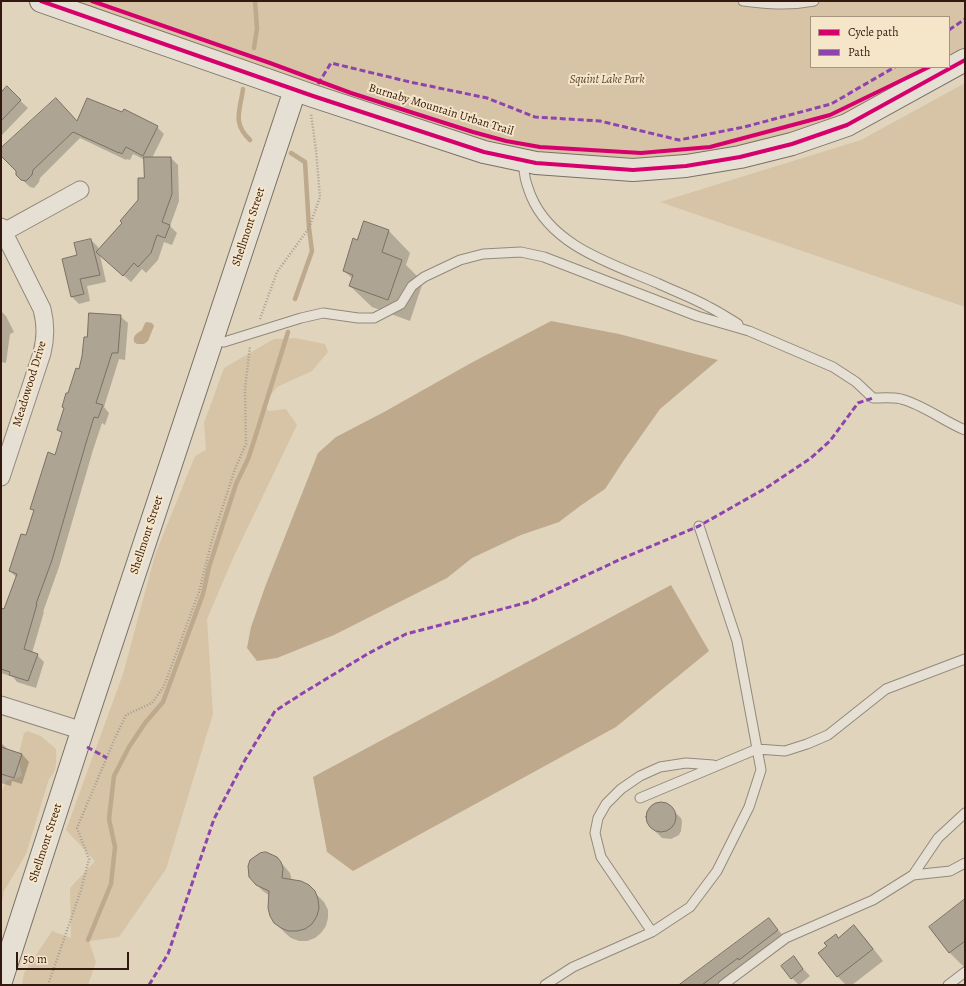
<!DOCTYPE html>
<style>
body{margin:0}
#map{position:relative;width:966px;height:986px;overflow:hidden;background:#e0d4bd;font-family:Alegreya,serif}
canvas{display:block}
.frame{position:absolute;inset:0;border:2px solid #33180f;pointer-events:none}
.legend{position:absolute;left:810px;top:16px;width:140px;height:52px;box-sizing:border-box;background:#f5e6ca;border:1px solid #a7947f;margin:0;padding:5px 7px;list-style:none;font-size:12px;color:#33180f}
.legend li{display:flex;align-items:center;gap:8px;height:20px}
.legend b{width:20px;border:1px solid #a7947f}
.scale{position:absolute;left:16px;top:952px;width:113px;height:18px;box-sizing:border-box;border:2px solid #33180f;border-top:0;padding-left:5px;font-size:12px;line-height:14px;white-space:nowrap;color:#33180f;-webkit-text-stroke:3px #f5e6ca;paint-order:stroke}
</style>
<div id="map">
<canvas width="966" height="986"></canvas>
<div class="frame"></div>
<ul class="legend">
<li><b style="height:5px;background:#d6006c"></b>Cycle path</li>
<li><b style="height:5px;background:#8e44ad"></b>Path</li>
</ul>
<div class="scale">50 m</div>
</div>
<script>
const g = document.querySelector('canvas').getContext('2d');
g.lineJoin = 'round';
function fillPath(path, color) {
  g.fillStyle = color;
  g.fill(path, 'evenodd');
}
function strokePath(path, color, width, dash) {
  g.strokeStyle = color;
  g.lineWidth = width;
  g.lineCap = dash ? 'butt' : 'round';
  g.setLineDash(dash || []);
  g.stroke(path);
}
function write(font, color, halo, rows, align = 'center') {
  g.font = font + ' Alegreya,serif';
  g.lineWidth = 4;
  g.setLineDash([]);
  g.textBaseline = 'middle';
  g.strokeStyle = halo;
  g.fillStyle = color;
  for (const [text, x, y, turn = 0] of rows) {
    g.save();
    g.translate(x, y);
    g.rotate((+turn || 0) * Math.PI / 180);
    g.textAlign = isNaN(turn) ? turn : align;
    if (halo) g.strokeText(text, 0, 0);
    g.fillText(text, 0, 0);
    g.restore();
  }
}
const green = new Path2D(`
 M69,1H965V49L949,59V17H811V67H935L838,119L783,138L714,154L645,161L525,151L475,139Z
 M965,83V307L660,202L861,140Z
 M295,338L325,344L328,352L312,371L277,387L263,405L269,411L286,409L297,425L234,556L207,619L213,714L166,869L119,937L89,941L96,962L88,985H22L24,973L52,931L71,938L70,888L95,861L66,830L123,674L155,555L195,456L206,450L204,423L224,368L274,339Z
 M27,731L41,736L56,749C56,761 58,770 49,779L26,854L4,891L1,908V793L6,781L22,776L18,757L24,733Z`);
const water = new Path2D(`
 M551,321L619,334L718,360L660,409L624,460L605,489L580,506L559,522L521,535L472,558L447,578L334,635L277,658L257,661L247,648L251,627L265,587L318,453L336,437L384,412L471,363Z
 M147,322L152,323L154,326L148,341L144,344H137L134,342C133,334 137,334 142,330L145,323Z
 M671,585L709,651L616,727L353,871L327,852L313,777Z`);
const shadow = new Path2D(`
 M1,88L4,91L7,88L28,108L1,136Z
 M78,122L157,127L164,134L152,158H171L178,165L179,201L170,226L177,233L172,245L164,242L158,260L146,273L142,269L131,282L100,255L106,282L87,286L90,301L79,304L72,297L78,256L91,240L98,247L99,251L123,223L139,201L145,179V160L133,154L130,160L127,159L126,160L80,138L40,178L39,182L34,188L30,187L17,175V170L1,155Z
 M364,222L389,231L410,253L406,265L423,282L410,321L372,307L350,286L353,279L344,271Z
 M1,311L6,316L14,332L10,334L6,363L1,362Z
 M120,316L128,323L125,360L119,359L104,407L109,413L105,425L102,423L93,450L59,567L43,612H44L32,653L37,655L44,662L36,688L17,682L13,677L1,673V616L5,610L17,578L10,571L26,536L34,511L31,509L55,456L63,434L58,430L68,395L79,370L88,339Z
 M1,743L10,751L22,754L29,762L22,784L12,781L11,786L1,783Z
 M656,804H666L681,818L682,822L681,831L679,835L671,839L662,838L651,827L647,819V815L649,810Z
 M277,858L290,873L292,881L308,886L324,902L328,910V918L326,926L321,933L315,938L307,941H299L291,938L285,933L275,922L270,896L263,891L253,881L249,872Z
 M965,900V966L964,967L949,952Z
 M769,919L785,938L719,985H682Z
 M854,927L865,938L883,961L852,985H846L838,977L820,953L829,947L835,935L839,939Z
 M793,958L810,976L799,985L792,978Z`);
const stream = new Path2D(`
 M254,48L257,28L255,1
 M243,89C240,111 232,123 250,140
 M291,153L305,162L309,228L312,251L295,299
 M88,940L111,884L115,847L109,819L114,776L129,747L145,723L163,702L203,594L209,567L222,527L236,484L248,459L254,441L288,332`);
const building = new Path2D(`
 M7,86L21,100L1,121V93Z
 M56,98L77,121L87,98L122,112L124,109L158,126L143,156L126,147L122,154L119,152V153L73,132L33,170L32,175L26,181L21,180L16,175V171L1,156V148Z
 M144,157H171L172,194L162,222L170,225L165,238L157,235L151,253L138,267L134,263L123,276L96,252L122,223L120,221L138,200V178H144Z
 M364,221L389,230L382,252L402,260L388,300L349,286L353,275L343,271L353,238L357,240Z
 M91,239L100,275L80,279L84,294L71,297L62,259L77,255L74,243Z
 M89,313L121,315L118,353H112L96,403L103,405L98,418L94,417L86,443L52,560L36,604H37L24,649L38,654L28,681L9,675L10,672L1,669V608L4,609L17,574L9,571L21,534L26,535L34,510L30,509L48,452L55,455L62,432L57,430L64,408L62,407L66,393H68L76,368L79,369L82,356L84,337H87Z
 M1,747L22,754L14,778L1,774Z
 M646 817a15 15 0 1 1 30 0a15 15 0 1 1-30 0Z
 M266,852L277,857L281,862L283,868L282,878L301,881L309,885L315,891L318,899L319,908L317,916L312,924L305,929L297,931H288L281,928L274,923L270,916L268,908L269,891L256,885L249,877L248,866L250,860L260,853Z
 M965,899V941L949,953L929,927Z
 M769,918L778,930L739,960L738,958L702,985H679Z
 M854,925L873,949L837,977L818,953L827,946L824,943L836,934L838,938Z
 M794,956L803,969L791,979L781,966Z`);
const path = new Path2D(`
 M260,319L277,272L309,228L320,197L316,150L311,114
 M48,985L81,890L89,859L77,828L115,738L126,715L152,703L164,686L199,592L212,540L235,469L246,444L245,389L250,346`);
const lane = new Path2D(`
 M743,1C769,4 788,6 814,1
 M524,160C523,174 526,183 531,196C552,246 610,263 657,283C674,291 693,298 709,307C719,312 728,318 738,324
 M212,340L224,342L301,318L323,313L358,318H374L401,304L412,286L424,277L460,260L483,254L521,252L544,257L697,316L749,331L833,367L856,382L873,398C882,398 892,397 901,399C924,405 943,421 965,430
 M640,798L757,749L785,751L807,744L828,735L886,689L965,659
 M913,875L950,871L965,863
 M652,932L601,857L595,833L598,818L606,804L621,789L640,776L660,767L686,763L713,765
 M545,985L573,967L652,932L690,907L717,871L749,807L761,770L737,641L699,526
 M723,985L786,938L873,900L913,875L938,838L965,813
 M948,985L965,972`);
const street = new Path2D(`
 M1,227L42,309C46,325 46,337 42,353L1,477
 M4,232L80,190
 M1,705L83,731`);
const secondary = new Path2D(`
 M41,1L313,96L484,152L536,163L633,170L686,166L740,157L792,144L847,125L965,60
 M1,981L78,744L295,90`);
const quiet = new Path2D(`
 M949,30L965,19
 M318,84L331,63L410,82L487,98L535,117L600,121L679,140L744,127L831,104L895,67
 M87,747L107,758
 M149,985L168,954L214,819L245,760L275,711L303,693L369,653L406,634L529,602L621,559L699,526L766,488L811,458L830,441L858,403L873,398`);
const cycleway = new Path2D(`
 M41,1L313,96L484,152L536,163L633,170L686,166L740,157L792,144L847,125L965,60
 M92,1L270,63L351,93L473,132L506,141L540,147L641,153L710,147L830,115L929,67`);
const parkNames = [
 ["Squint Lake Park",607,80]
];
const streetNames = [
 ["Burnaby Mountain Urban Trail",441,110,17],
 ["Shellmont Street",249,227,-72],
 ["Meadowood Drive",30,384,-73],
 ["Shellmont Street",147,535,-72],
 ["Shellmont Street",46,843,-72]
];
fillPath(green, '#d7c4a6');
fillPath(water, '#bea98d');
fillPath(shadow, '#0003');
strokePath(stream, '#bea98d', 4.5);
fillPath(building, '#ada494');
strokePath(building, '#7a7064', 1);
strokePath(lane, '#93897b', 11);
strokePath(street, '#93897b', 19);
strokePath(secondary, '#7a7064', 24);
strokePath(path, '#a49d93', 2.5, [1, 2]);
strokePath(lane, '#e6e0d4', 9);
strokePath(street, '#e6e0d4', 17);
strokePath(secondary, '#e6e0d4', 22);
strokePath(quiet, '#8e44ad', 3, [6, 3]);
strokePath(cycleway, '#d6006c', 4);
write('italic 12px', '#624837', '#f5e6ca', parkNames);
write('12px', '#33180f', '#f5e6ca', streetNames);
</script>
